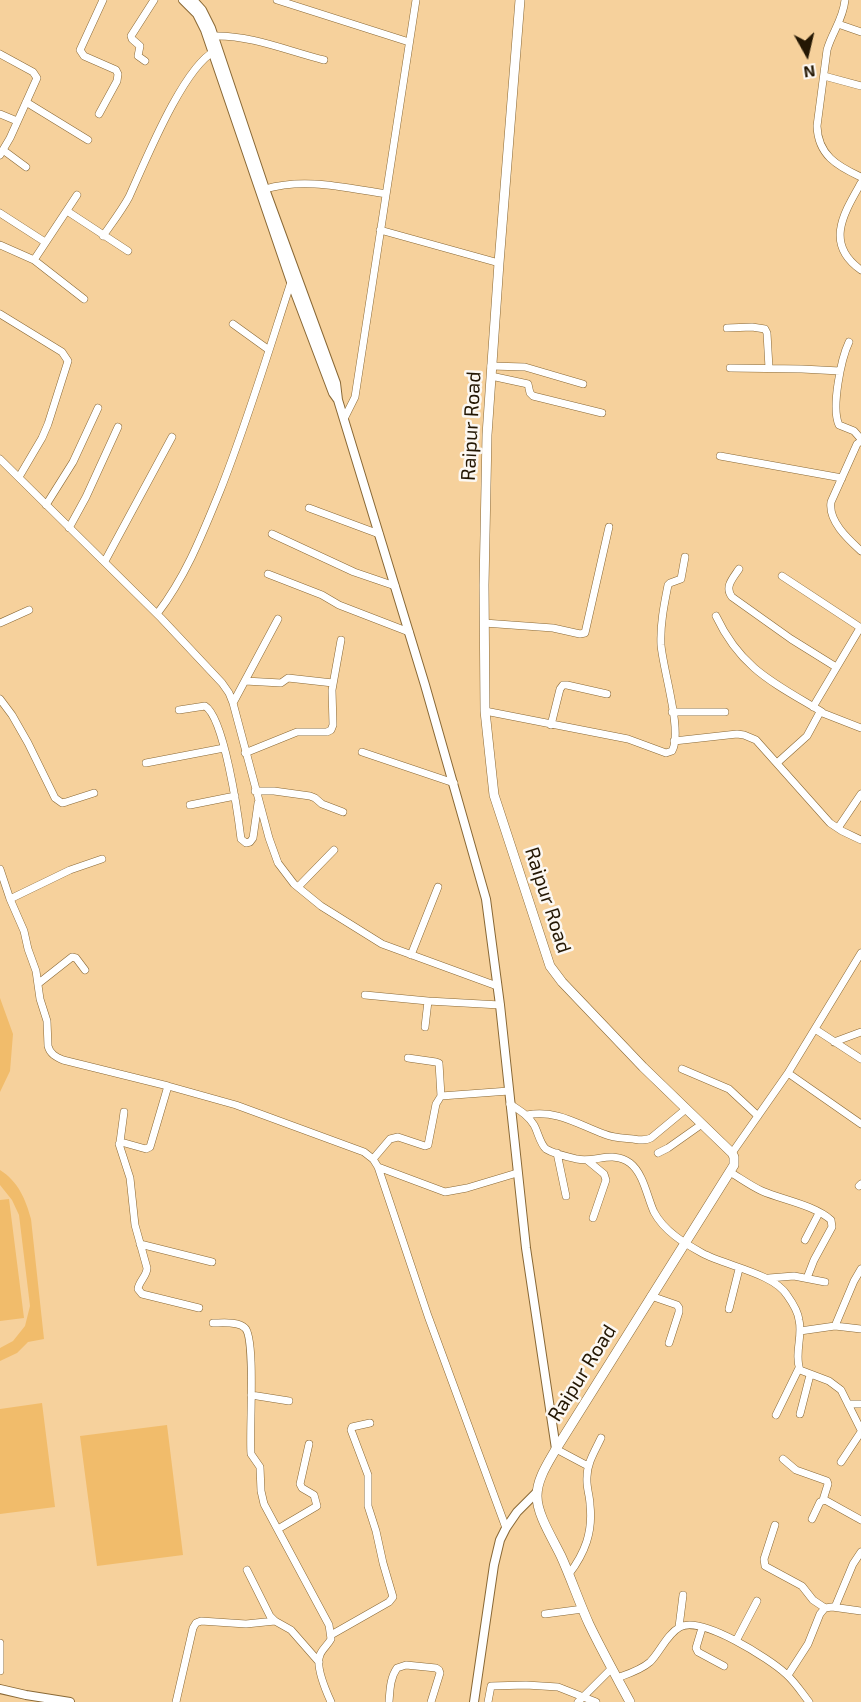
<!DOCTYPE html>
<style>
body{margin:0}
#map{position:relative;width:861px;height:1702px;overflow:hidden;background:#f6d19c;font-family:"Exo 2",sans-serif}
canvas{display:block}
.north{position:absolute;left:777px;top:24px;width:60px;height:60px;-webkit-text-stroke:4px #fcf8f3;paint-order:stroke;rotate:172deg;font-size:16px;font-weight:700;line-height:24px;text-align:center;color:#241703}
.north::after{content:'';display:block;margin:auto;width:21px;height:27px;background:#241703;clip-path:polygon(50% 0,100% 100%,50% 72%,0 100%)}
</style>
<div id="map">
<canvas width="861" height="1702"></canvas>
<div class="north">N</div>
</div>
<script>
const g = document.querySelector('canvas').getContext('2d');
g.lineJoin = 'round';
function fillPath(path, color) {
  g.fillStyle = color;
  g.fill(path, 'evenodd');
}
function strokePath(path, color, width, dash) {
  g.strokeStyle = color;
  g.lineWidth = width;
  g.lineCap = dash ? 'butt' : 'round';
  g.setLineDash(dash || []);
  g.stroke(path);
}
function write(font, color, halo, rows, align = 'center') {
  g.font = font + ' "Exo 2",sans-serif';
  g.lineWidth = 5;
  g.setLineDash([]);
  g.textBaseline = 'middle';
  g.strokeStyle = halo;
  g.fillStyle = color;
  for (const [text, x, y, turn = 0] of rows) {
    g.save();
    g.translate(x, y);
    g.rotate((+turn || 0) * Math.PI / 180);
    g.textAlign = isNaN(turn) ? turn : align;
    if (halo) g.strokeText(text, 0, 0);
    g.fillText(text, 0, 0);
    g.restore();
  }
}
const green = new Path2D(`
 M0,998L13,1034L10,1071L0,1092Z
 M0,1170C18,1181 26,1200 31,1219L44,1339L28,1342L17,1353L0,1361V1348L13,1341L25,1326L30,1306L19,1215L12,1200L0,1185Z
 M9,1199L24,1318L0,1321V1200Z
 M42,1403L55,1507L0,1514V1409Z
 M167,1425L183,1555L97,1566L80,1436Z`);
const minor = new Path2D(`
 M277,0L409,42
 M845,0C843,20 832,32 827,50L817,126C818,155 837,166 861,177
 M838,24L861,32
 M214,36C251,35 288,51 324,60
 M0,54L33,72L37,78L10,138L0,155
 M145,61L138,56L140,46L132,39L131,36L154,0
 M824,76L861,86
 M26,102L88,140
 M0,114L17,121
 M99,114L117,81L118,74L116,70L84,56L80,50L103,0
 M3,150L26,167
 M861,183C844,213 824,244 861,270
 M265,189C305,177 346,188 386,194
 M67,211L128,251
 M0,213L45,242
 M380,230L499,263
 M103,236C112,223 122,210 129,197C145,162 183,67 215,51
 M0,245L34,260L84,299
 M34,260L77,195
 M0,314L62,352L68,361L48,424L42,438L19,477
 M233,324L269,350
 M727,328L752,327L765,329L767,333L769,368
 M849,342C841,359 831,408 839,425L854,431L861,439
 M491,366L525,367L583,384
 M730,368L802,369L840,371
 M491,376L528,384L530,393L533,396L602,413
 M344,419L355,397L416,0
 M861,441L857,444L831,502C828,521 848,539 861,551
 M720,456L842,478
 M0,459L161,618L222,683L229,693L233,703L269,838L278,863L294,884L321,906L382,944L497,986
 M46,505L73,462L98,408
 M309,508L379,534
 M69,528L86,497L118,427
 M272,534L354,572L395,586
 M105,561L172,437
 M739,569C733,578 724,587 732,597L791,639L836,667
 M268,574L322,595L339,605L409,632
 M782,576L861,628
 M157,614C186,576 202,535 220,491C247,423 268,353 291,282
 M716,616C741,669 774,683 822,712
 M0,623L29,610
 M484,623L553,628L580,634L585,633L609,527
 M245,681L281,683L288,678L333,683
 M0,699L12,715L28,743L55,798L62,803L66,802L94,793
 M233,703L278,619
 M813,707L860,628
 M179,710L205,706C224,717 238,814 241,839L246,843L250,842L253,838L258,803
 M485,711L628,739L666,753L672,751C683,732 663,670 661,645C660,625 664,605 668,585L670,583L681,579L685,557
 M672,712H725
 M551,725L560,689L563,685H567L607,694
 M674,741L737,734L744,735L756,740L830,823L842,831L861,840
 M362,752L454,783
 M245,753L297,732H327L331,730L333,725L332,690L341,640
 M146,763L224,748
 M777,763L807,736L820,712L861,728
 M255,791H274L310,796L315,798L322,804L343,812
 M190,805L235,796
 M838,828L861,794
 M0,869L10,899L24,931L28,949L36,971L40,999L47,1021L48,1046C50,1054 56,1057 63,1060L168,1086L236,1105L364,1152L373,1159L378,1167L428,1316L506,1528
 M298,887L334,850
 M10,899L70,870L102,859
 M411,955L438,887
 M39,983L72,957L76,958L85,970
 M365,995L428,1001L500,1005
 M425,1027L428,1001
 M815,1029L861,1059
 M834,1042L861,1032
 M408,1058L436,1062L439,1063L441,1096
 M682,1069L729,1089L758,1116
 M788,1073L861,1124
 M168,1086L150,1147L146,1149L121,1142L119,1144L130,1178L135,1225L147,1268C147,1276 139,1281 138,1289L142,1294L199,1308
 M510,1104C519,1110 528,1115 534,1125C538,1132 540,1144 546,1149C554,1154 568,1157 577,1159C595,1163 613,1150 630,1163C644,1174 647,1197 654,1212C664,1231 684,1243 702,1253C726,1266 773,1273 787,1295C792,1302 798,1311 799,1320C803,1336 794,1354 800,1370L829,1381L841,1390L861,1430
 M527,1115C556,1109 579,1125 604,1134C613,1138 623,1138 633,1139C640,1140 645,1141 651,1138L686,1109
 M120,1142L124,1112
 M557,1153L566,1196
 M658,1153L668,1148L702,1124
 M732,1153L788,1073L861,953
 M373,1159L390,1139L398,1137L425,1146L428,1145L436,1104L441,1096L509,1091
 M587,1160L604,1174L606,1180L593,1218
 M378,1167L445,1192L467,1188L517,1173
 M730,1172C740,1178 751,1186 762,1191C783,1200 814,1205 831,1220L832,1227L814,1260L807,1278
 M859,1186L861,1184
 M805,1240L819,1213
 M140,1244L212,1262
 M769,1278L794,1276L825,1282
 M651,1296L677,1305L679,1308V1312L669,1343
 M729,1309L739,1269
 M213,1323C222,1323 238,1321 245,1328C256,1338 249,1434 251,1454L260,1467L261,1491L264,1504L329,1625L331,1639C328,1645 322,1649 320,1655C315,1666 326,1691 331,1702
 M835,1326L854,1281L861,1269
 M800,1331L835,1326L861,1329
 M251,1395L289,1401
 M848,1404H861
 M800,1414L810,1375
 M776,1415L799,1368
 M556,1449L588,1466
 M783,1459L796,1470L827,1481L828,1484L823,1500
 M841,1462L861,1432
 M812,1519L820,1502L825,1500L861,1520
 M775,1525L764,1559L765,1566L802,1586L813,1600L825,1608
 M278,1529L317,1506L314,1495L302,1488L300,1484L309,1444
 M247,1570L270,1616L275,1621L291,1630L319,1662
 M569,1574C585,1553 593,1532 590,1505C590,1496 586,1487 587,1477C587,1463 595,1451 601,1438
 M835,1607L853,1564L861,1552
 M545,1614L583,1609
 M679,1627L683,1595
 M702,1628L696,1648L698,1652L724,1666
 M331,1635L389,1602L393,1597L383,1563L376,1531L368,1506V1475L351,1430L352,1427L370,1423
 M736,1641L757,1601
 M0,1643V1671
 M788,1675L808,1644L820,1614L825,1608L832,1607L861,1611
 M617,1678C628,1674 641,1670 650,1662C660,1652 667,1634 680,1627C701,1615 770,1659 786,1674C795,1682 802,1693 809,1702
 M176,1702L193,1628L196,1623L201,1621L246,1624L275,1621
 M389,1702C390,1690 390,1678 397,1668L406,1665L436,1668L439,1670L440,1673L431,1702
 M488,1702L491,1686L526,1685L558,1687L596,1702
 M578,1702L612,1668`);
const tertiary = new Path2D(`
 M183,0L197,14L205,30L291,282L333,393L338,400L425,685L486,899L500,1005L526,1248L556,1449
 M193,0L202,10L211,28L265,189L336,383L338,400
 M0,1689L26,1695L70,1702
 M474,1702L494,1565L500,1540L506,1528L517,1512L537,1492`);
const secondary = new Path2D(`
 M520,0L499,263L487,435L484,585L485,711L494,795L550,966L562,982L643,1067L732,1153L734,1157V1165L556,1449C548,1463 537,1479 537,1496C537,1515 553,1539 561,1556C571,1578 579,1602 589,1624C602,1651 616,1676 630,1702`);
const streetNames = [
 ["Raipur Road",471,426,-87],
 ["Raipur Road",548,900,72],
 ["Raipur Road",582,1373,-58]
];
fillPath(green, '#f1bc6b');
strokePath(minor, '#896835', 8);
strokePath(tertiary, '#896835', 10);
strokePath(secondary, '#896835', 10);
strokePath(minor, '#fff', 7);
strokePath(tertiary, '#fff', 8);
strokePath(secondary, '#fff', 9);
write('20px', '#241703', '#fcf8f3', streetNames);
</script>
